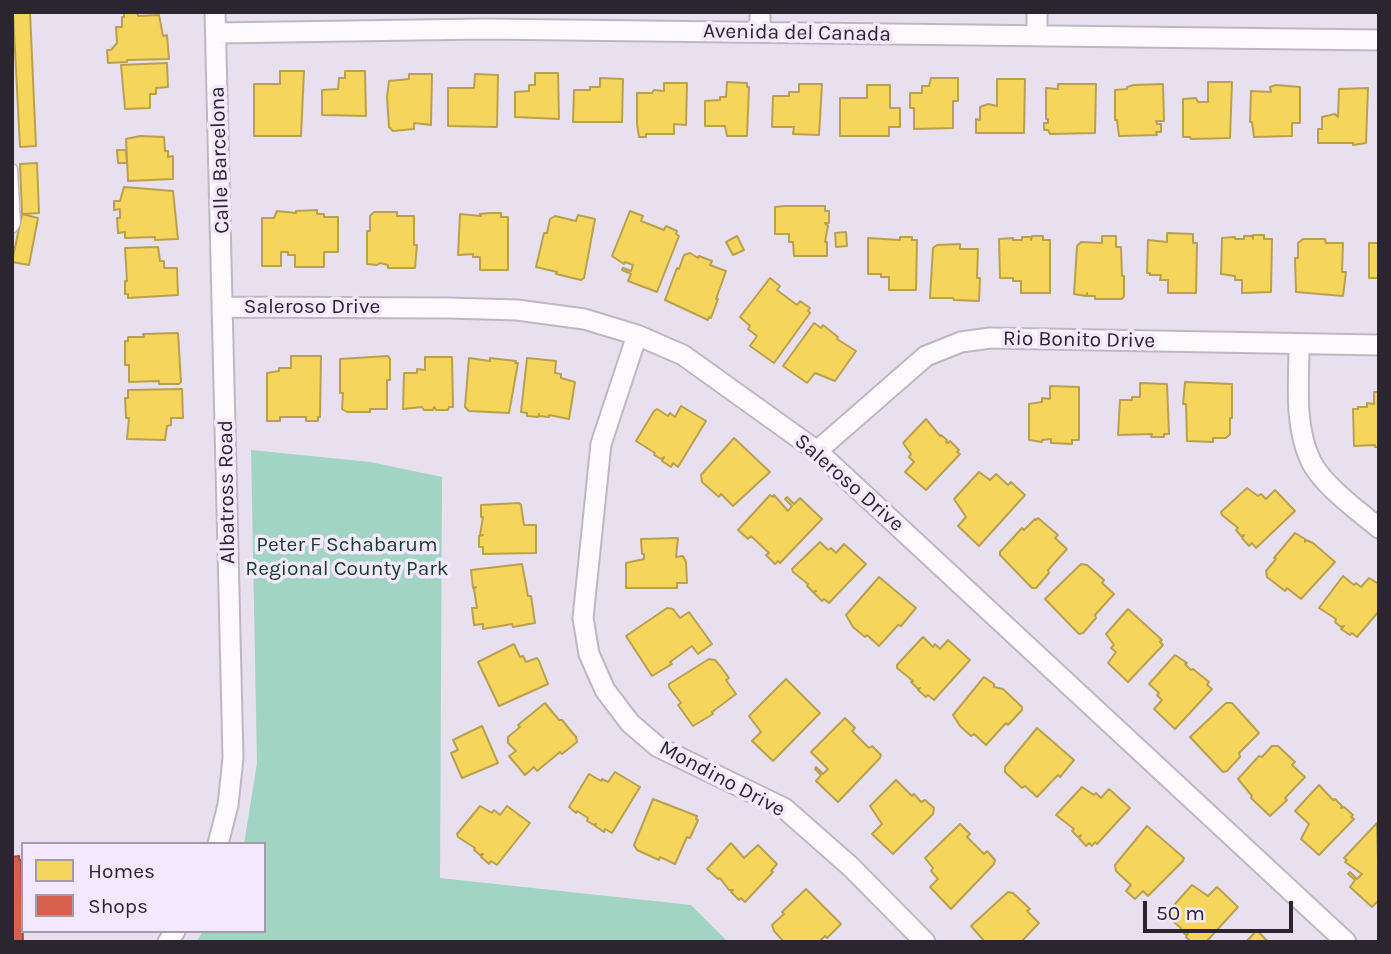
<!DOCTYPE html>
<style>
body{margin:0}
#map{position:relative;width:1391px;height:954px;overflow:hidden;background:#e8e0ef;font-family:Karla,sans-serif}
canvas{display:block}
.frame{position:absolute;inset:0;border:14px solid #2b252f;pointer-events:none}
.legend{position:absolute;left:21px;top:842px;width:245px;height:91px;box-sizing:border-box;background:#f4e8ff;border:2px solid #a49aac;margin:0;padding:9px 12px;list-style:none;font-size:21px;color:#2b252f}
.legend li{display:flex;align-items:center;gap:14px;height:35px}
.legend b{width:35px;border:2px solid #a49aac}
.scale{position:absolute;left:1143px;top:901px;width:150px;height:32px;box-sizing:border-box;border:4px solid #2b252f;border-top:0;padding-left:9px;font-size:21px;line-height:24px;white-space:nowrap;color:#2b252f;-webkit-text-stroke:5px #f4e8ff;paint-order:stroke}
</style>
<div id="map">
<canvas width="1391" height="954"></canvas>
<div class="frame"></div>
<ul class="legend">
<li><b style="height:19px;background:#f6d55c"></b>Homes</li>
<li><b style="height:19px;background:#d6604d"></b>Shops</li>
</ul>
<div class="scale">50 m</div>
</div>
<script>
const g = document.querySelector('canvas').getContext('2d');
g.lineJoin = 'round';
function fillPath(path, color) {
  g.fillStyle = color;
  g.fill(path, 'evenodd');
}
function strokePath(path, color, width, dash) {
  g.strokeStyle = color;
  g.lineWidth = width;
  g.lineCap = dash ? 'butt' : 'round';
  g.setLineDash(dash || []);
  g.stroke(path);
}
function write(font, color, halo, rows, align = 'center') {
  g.font = font + ' Karla,sans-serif';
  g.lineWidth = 7;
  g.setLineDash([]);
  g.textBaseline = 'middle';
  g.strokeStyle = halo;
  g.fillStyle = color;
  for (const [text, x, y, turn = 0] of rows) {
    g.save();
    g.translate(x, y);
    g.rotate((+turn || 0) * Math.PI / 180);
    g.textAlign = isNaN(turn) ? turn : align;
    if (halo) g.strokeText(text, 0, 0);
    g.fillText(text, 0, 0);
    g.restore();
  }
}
const green = new Path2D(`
 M251,450L370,462L442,477L440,878L691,905L728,942H196L203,931H264V844H244L257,763Z`);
const homes = new Path2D(`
 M13,12H30L36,146L20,147Z
 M124,12H137L138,16L159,15L163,36L167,35L169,59L127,60V62L108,63L107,50H111L117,43L116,27H122V17H124Z
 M167,63L168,87L156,88V94H150V108L125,109L121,65Z
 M280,71H304L301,136H254V84H280Z
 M345,71H365L366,116L322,115V90L338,89L339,78H345Z
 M535,73H558L559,119L515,117V92L529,91V85H535Z
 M409,74H432L431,125L414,123V129L393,131L389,127L387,97L389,81L409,79Z
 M475,74L498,75L497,127L448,126V88H474Z
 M600,78L623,79L622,122H573L574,90H590V87H600Z
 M931,78H958V101H953V128L914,129V108H910V93H922V86H929Z
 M997,79H1025L1024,133H976V119L980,120V107L988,104L997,106Z
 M727,82L747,83V87H749L747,136H727L725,126H705V101L720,100V97H726Z
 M1208,82H1232L1230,138L1191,139L1190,137H1183V99L1196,98L1198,102H1208Z
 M664,83H687L686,125L674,124V134H646V137H639L637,124V93H652L654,90L664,91Z
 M799,84H822L819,135L793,134L794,127H772L773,96H789V92H799Z
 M1058,84H1096L1095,133L1050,134L1048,130H1044V123H1048V119H1046V88L1058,89Z
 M1163,84L1164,121H1156L1157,124H1161V132H1156L1157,135L1119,136L1117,120H1115V90L1127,89V87L1134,85Z
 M867,85H890V108H900V127H889V136H840V98H867Z
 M1276,85L1300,87V123H1292V136L1254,137L1252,122H1250L1251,91L1271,92L1270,87Z
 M1368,88L1366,143L1353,145V143H1318V129H1322V117L1335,114L1338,117L1339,89Z
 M140,136L164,137L165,151H168V157L173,156V179L128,181L126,139Z
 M117,150H126L127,163H118Z
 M37,163L39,213L22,214L20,164Z
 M124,187L173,191L178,239L155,240V237L125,238V232L118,233L117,218H120V209L114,210V201H120Z
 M785,206H825V211H829V223H825L828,226L825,242H827V256H794L793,242H789V234H775V207Z
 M317,210V214H324V217H338V252H324V267H295V255H288V252H281V266H262V218H274L277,211L296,213V211Z
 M630,211L643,216L641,221L664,230L666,226L677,231L676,234L679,236L657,292L628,281L631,274L622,270L623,268L631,271L633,265L625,262L624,264L612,256Z
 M374,212H397V216H414V245H417L415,268H388V265L380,263L377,265L367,264V231H370V216Z
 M490,213H501V217H508V270H480V257H473V254L458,255L460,214L481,216L480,214Z
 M22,214L38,218L29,265L12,262Z
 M578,215L595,219L584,278L581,280L556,274L557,272L536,267L544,233H547L550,219L555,216L576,221Z
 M846,232L847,246L836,247L835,233Z
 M1167,233L1193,234V243H1197L1196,293H1168V280H1160L1161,275H1150V273H1147L1148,240L1167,242Z
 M1253,235H1264V239H1272L1271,292L1242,293V280H1235V276L1221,274L1222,238L1235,237V239H1244V236H1252L1253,239Z
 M737,236L744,250L733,255L726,242Z
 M1032,236H1043V240H1050V293H1021V281H1013V278H1000L999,239L1013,238V240H1022V237H1031V240Z
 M1102,236H1116V247H1121L1122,276H1124V296L1122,299H1095V296H1087V293L1086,296L1074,294L1077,246L1081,242L1102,243Z
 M900,237H912V240H917L916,290H889V277H881V274H868V238L900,240Z
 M1303,239H1325L1326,243H1343L1342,272H1346L1343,296L1296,292L1295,258H1298V243Z
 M1369,243H1379V278H1369Z
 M960,244V249H978L977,278H980L979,301L954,300L953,298H930L933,248L937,245Z
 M158,247L160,261H164V268H177L178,295L128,298V294H125V281H127L125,248Z
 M690,253L698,258L699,256L712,261L710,265L726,271L716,299H718L711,318L709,317L708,320L665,300L677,268L679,269L684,255Z
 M770,278L780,286L777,290L797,305L800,301L810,308L808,311L810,313L774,363L750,346L757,336L748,329L750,326L740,317Z
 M814,323L821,328L823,325L838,337L837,339L856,351L835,381L815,373L807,383L783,366Z
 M178,333L181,382L179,384H159V381L129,382V365H125V341H128V337H144L143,334Z
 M291,356H321L320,417H318V421H306V417H280V421H267V373L279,371V368H291Z
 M388,356L390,359V380H387V409H370V412H347L342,409L343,393H340V359Z
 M425,357H452L453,407H449L448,410H436L434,407L433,410H424L422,407L403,409L404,373H417V369L425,370Z
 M469,358L490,361V358L516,361L515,363H518L509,413L469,411L465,407Z
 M527,358L556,361L555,373L561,374V378L575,382L569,419L549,415V417L539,416V414L538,417L527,416V413L521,412Z
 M1185,382L1232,384V418H1230V434L1226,438H1213V442L1187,441L1186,404H1183Z
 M1140,383L1167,384L1169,434H1164V437H1151L1152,434L1118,435L1120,400H1132V397H1140Z
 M1050,386L1079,387V440H1072V444L1051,443V439L1042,440V442L1029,440V404L1042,402V398L1050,399Z
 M182,389L183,418H171V425L167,426L165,440L127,439L129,418H126L125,398H128V390Z
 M1374,392H1379V447H1375V445L1354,446L1353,409H1358V407H1367V403L1374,404Z
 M681,406L706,421L678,467L673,463L671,467L662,461L664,457L661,459L654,455L655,453L636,441L654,411L657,409L668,416L670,413L675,417Z
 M926,419L940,436L941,435L947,440L946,442L948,443L950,441L959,450L957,452L960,454L926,490L905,472L914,462L909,457L911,454L903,443Z
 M734,438L770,472L733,506L721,494L719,497L702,482L701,475Z
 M979,472L990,480L996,474L1008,485L1011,482L1025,495L979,546L958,526L966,517L954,499Z
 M1247,488L1258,496L1261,494L1266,499L1275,490L1295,511L1256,548L1252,543L1249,546L1242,538L1244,535L1241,536L1236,530L1238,528L1222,515L1221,512Z
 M770,495L773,497L774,495L788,511L792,506L785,499L787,497L794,504L800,498L822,519L780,563L778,561L775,564L766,555L769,553L751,536L748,539L738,530Z
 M519,503L521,505L524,525H536V553L483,554V547H479V536L483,535H480L483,517H481V505Z
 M1038,518L1058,535L1055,538L1067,549L1048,570L1049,573L1036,588H1032L1000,555V552L1022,528L1024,530L1035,519L1036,520Z
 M1295,533L1305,539V542L1306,540L1313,543L1335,562L1301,599L1287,588L1285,591L1267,577L1266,571L1276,559L1274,558Z
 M678,538L676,557L683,556L686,562L687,583H677V588H626V563L644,559V554H642L641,539Z
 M820,542L828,550L831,548L836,553L844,544L866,564L829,603L824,599L822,601L814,593L816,591L813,592L807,586L808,584L793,572L792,569Z
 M522,564L528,596H531L535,623L513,627L512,624L483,629V624L474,625L472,608H477L474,589L476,587L473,588L471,570Z
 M1081,564L1087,565L1104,580L1102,583L1114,594L1095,615L1096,618L1083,633L1079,634L1045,599Z
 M1343,576L1354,585L1356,583L1361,587L1369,578L1379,584V611L1357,637L1352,633L1350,635L1341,629L1344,626L1341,627L1335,622L1336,619L1319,608Z
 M879,577L916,608L901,626L898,625L879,646L867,635L865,637L853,627L846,615Z
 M667,608L673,609L680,618L689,612L712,644L698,654L692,646L670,662L672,664L652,676L626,636Z
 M1128,609L1162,640L1160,642L1163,645L1128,682L1108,663L1116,652L1111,648L1114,645L1106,634Z
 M923,637L933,647L935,644L940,649L948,640L970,660L934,700L928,695L926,697L918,690L920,688L918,689L911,682L913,681L897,668V665Z
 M514,644L520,657L523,656L526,662L537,658L539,661L548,684L499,706L478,662Z
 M1175,655L1187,663L1185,664L1191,670L1193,669L1209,682L1207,685L1212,689L1175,729L1154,709L1162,700L1157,695L1159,693L1149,684Z
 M709,659L715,660L721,667L729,678L726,680L736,694L712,712L713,714L693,726L678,705L681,703L669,687V684Z
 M984,677L994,684V687L1003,689L1022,707V710L1008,725L1006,723L986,745L974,734L971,736L960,726L953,715Z
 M786,679L820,713L773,761L752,741L761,732L749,716Z
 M545,703L559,720H562L576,737L577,742L562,754L560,752L537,771L534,767L525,775L509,756L516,751L508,743V737L520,727L518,725Z
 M1226,703H1232L1259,733L1239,753L1240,757L1227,771L1223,772L1190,737Z
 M845,718L855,728L852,731L869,748L872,746L881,755L880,758L838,802L816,781L821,775L815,769L816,767L823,774L828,769L811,752Z
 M482,726L498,763L462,778L451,753L458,750L453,740Z
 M1037,728L1074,760L1060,777L1058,775L1037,797L1025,786L1022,788L1005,772V767Z
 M1272,746H1278L1295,762L1292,765L1305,777L1285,798L1287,800L1270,816L1251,798L1252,796L1238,779L1259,756L1262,757Z
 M615,772L640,787L612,833L605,829L604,832L595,826L596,824L594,825L587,821L588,818L577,811L576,813L569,807L589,774L601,781L602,779L608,782Z
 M896,780L912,796L914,794L921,802L925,800L934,808L933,814L893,854L872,834L882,824L870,806Z
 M1319,785L1333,800L1335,799L1342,806L1341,808L1344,807L1353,815L1351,817L1354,819L1319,855L1301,839L1309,824L1295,811Z
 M1082,787L1094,795L1096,793L1101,798L1109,789L1130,808L1097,844L1095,842L1092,846L1089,843L1086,846L1079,838L1081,835L1078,837L1072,831L1074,829L1056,815Z
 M653,799L697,816L696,819L698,820L690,838L687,837L675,864L660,857L659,860L637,850L634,845Z
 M480,806L492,813L494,810L500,815L507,806L530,823L497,865L491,861L489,864L481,857L483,854L480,855L474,850L475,848L458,837L457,834Z
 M1377,823L1379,900L1372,907L1350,887L1355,880L1348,874L1350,872L1357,879L1362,874L1345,862L1347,860L1344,858Z
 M960,824L970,834L967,837L984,854L987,851L995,860L994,864L951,909L930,887L938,879L931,871L933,868L925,858Z
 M1147,826L1184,858L1183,861L1148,896L1143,891L1135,899L1126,891L1131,885L1116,871L1115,865Z
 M731,843L744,858L758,845L777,864L771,871L773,872L745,902L741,898L739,900L731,892L733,890H729L720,878L718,879L707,869Z
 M1192,885L1208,896L1217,887L1238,907L1206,942H1191L1186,937L1188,934L1186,935L1180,930L1181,928L1165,915Z
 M806,889L841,924L827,938L825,936L819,942H784L774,931L772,925L784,914L782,912Z
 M1008,892L1013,893L1030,909L1027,911L1039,923L1021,942H985L971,926Z
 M1257,930L1266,940L1270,942H1246Z`);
const shops = new Path2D(`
 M19,856V860H21L23,942H12V857Z`);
const lane = new Path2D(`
 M12,169L15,223L12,228`);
const street = new Path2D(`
 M215,12L233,758L228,805L218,844
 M760,32V12
 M216,33L484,29L1379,40
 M1037,35V12
 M224,307L449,308L517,310L584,319L637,335L683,355L817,451L1346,942
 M637,335L601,444L583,618L589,654L605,690L630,723L658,747L784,808L851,867L925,942
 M1299,345C1299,382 1294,424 1310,459C1320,483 1358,511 1379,528
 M817,451L926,356L961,342L990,338L1379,345
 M168,942L175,931`);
const streetNames = [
 ["Avenida del Canada",797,33,1],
 ["Calle Barcelona",220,160,-92],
 ["Saleroso Drive",312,307],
 ["Rio Bonito Drive",1079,340,1],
 ["Saleroso Drive",849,483,41],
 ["Albatross Road",227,492,-91],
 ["Mondino Drive",722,779,28]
];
const parkNames = [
 ["Peter F Schabarum",347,545],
 ["Regional County Park",347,569]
];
fillPath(green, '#a2d4c3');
fillPath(homes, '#f6d55c');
strokePath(homes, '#b9a04e', 2);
fillPath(shops, '#d6604d');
strokePath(shops, '#a34e44', 2);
strokePath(lane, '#bdb7c3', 13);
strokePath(street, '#bdb7c3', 23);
strokePath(lane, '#fcfafd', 10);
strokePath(street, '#fcfafd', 19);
write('21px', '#2b252f', '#f4e8ff', streetNames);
write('21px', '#123f2d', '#f4e8ff', parkNames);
</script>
